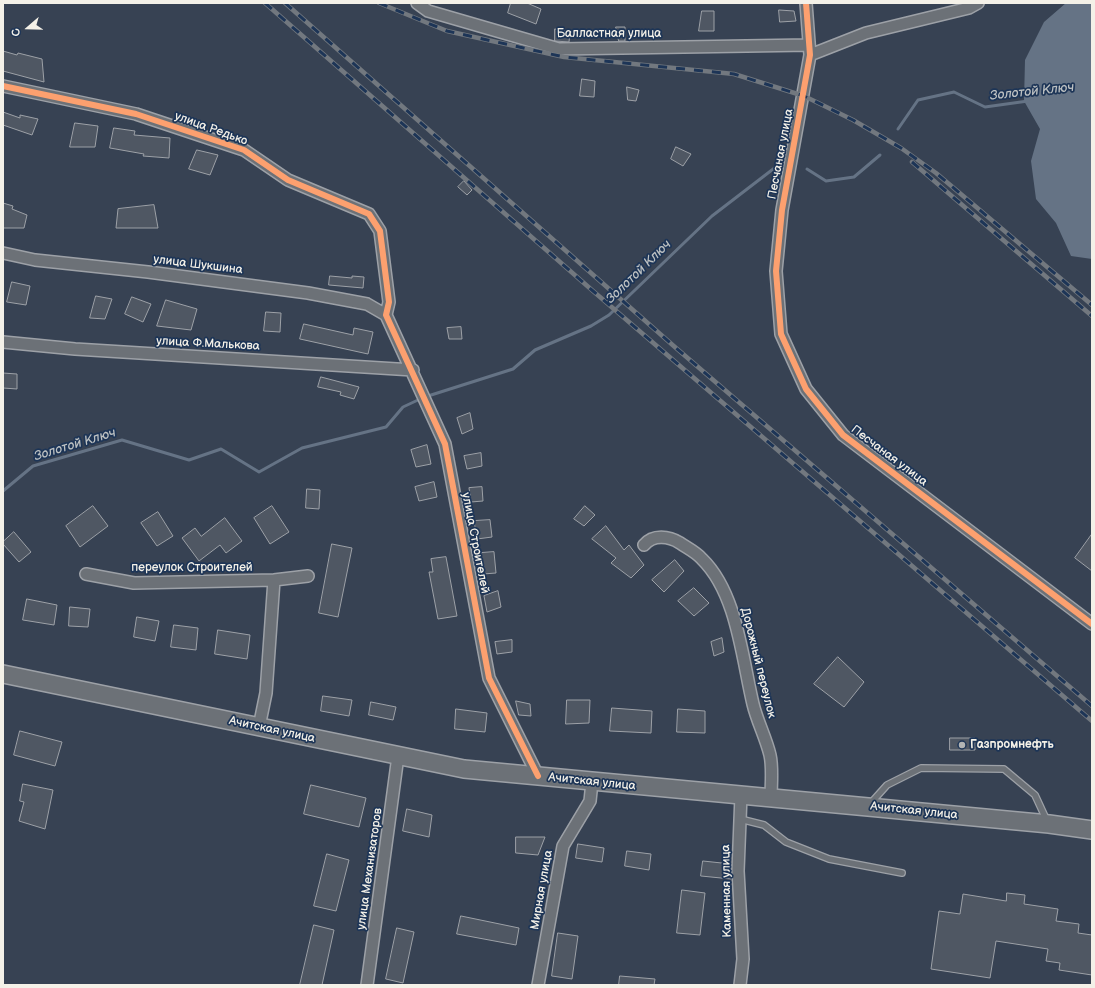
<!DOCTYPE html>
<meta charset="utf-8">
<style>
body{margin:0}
#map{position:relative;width:1095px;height:988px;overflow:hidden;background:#374253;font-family:"Balsamiq Sans",sans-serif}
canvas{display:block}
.frame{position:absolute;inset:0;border:4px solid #f4f1e8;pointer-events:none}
.north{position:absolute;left:8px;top:8px;width:40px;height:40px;-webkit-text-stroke:3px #1d3557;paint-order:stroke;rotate:250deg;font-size:11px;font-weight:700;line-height:16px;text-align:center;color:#f4f1e8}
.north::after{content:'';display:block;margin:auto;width:14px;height:18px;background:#f4f1e8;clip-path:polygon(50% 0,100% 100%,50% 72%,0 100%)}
</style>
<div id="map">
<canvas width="1095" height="988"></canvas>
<div class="frame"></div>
<div class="north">С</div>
</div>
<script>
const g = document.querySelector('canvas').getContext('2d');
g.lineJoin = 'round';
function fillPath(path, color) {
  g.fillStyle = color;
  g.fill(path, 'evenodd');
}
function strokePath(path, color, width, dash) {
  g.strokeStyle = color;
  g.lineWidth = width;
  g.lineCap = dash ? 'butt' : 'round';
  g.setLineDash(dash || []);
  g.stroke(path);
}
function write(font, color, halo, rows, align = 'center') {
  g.font = font + ' "Balsamiq Sans",sans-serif';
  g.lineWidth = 3.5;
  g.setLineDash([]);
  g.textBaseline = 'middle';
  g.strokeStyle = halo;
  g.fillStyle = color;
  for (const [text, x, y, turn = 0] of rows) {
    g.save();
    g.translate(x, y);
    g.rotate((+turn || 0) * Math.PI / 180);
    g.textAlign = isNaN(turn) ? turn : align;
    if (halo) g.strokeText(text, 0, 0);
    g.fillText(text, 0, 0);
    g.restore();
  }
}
const water = new Path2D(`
 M1066,3H1092V259L1071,256L1056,223L1036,199L1031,161L1040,129L1024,101L1025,60L1044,22Z`);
const stream = new Path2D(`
 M898,129L918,100L954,92L985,107L1028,101
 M807,169L826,181L854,177L880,155
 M428,396L513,369L535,350L591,326L609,315L712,216L781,163
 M3,491L33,466L122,440L189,460L221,449L259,472L302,448L386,427L403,407L418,400`);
const building = new Path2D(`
 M511,3H527L541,9L536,24L508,13Z
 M779,10L794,11L796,21L780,22Z
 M702,11H714V31H699Z
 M616,27H625V41H619Z
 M555,29L570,32L569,42L555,41Z
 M3,51L17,55L18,53L42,59L44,82L3,71Z
 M582,79L595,81L594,97L580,96Z
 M627,87L639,90L636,101L628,100Z
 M3,112L20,118V115L38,119L32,135L3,125Z
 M75,123L98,126L95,147H70Z
 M114,128L135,131L134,135L170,138L169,158L143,156L144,154L110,148Z
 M676,147L691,154L683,166L671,159Z
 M197,150L218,155L210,175L189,169Z
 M464,181L472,190L467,195L458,187Z
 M3,203L13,206L12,209L27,215L24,228H3Z
 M154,205L158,228H116L118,209Z
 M330,276L352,278V276L364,277L363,288L329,285Z
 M12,282L30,286L26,305L7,302Z
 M96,296L112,299L105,319L90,318Z
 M132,297L151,304L143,322L125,314Z
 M166,300L197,309L191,330L157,326Z
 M266,312L281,313L280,332L264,331Z
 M304,324L353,335L354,328L373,332L368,354L300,339Z
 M461,327L462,339H449L447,328Z
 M3,373L17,374V389L3,388Z
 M321,377L359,387L354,399L340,395L341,392L318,387Z
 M470,413L473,429L462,434L457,418Z
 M427,445L431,464L416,467L411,450Z
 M481,453L482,466L467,469L464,456Z
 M434,482L437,497L419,501L415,487Z
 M482,487L483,501L471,502L469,488Z
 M307,489L320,490L319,509L306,508Z
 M93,506L108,526L80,547L66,526Z
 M272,506L289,532L270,544L254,518Z
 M585,506L595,515L584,526L574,519Z
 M158,512L173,536L157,546L141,523Z
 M225,518L242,541L226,553L220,545L199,561L182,538L195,528L201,536Z
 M490,520L492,537L477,539L474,521Z
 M606,526L624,550L629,545L644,565L631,578L611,563L616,558L592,539Z
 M14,532L31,552L19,562L3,544V542Z
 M1092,534V571L1075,558Z
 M332,544L352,548L338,617L319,613Z
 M494,552L496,573L483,574L481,553Z
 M446,557L457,616L438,619L429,572H433L431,559Z
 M675,560L684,571L664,592L652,580Z
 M694,588L709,603L694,616L678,601Z
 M498,591L501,607L487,612L484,596Z
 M27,599L57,605L54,625L23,620Z
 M70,607L90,609L88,627L69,626Z
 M137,617L159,621L155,641L134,637Z
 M174,625L198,628L196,650L171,647Z
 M218,630L250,635L247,659L215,654Z
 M722,638L724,652L714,656L711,642Z
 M512,640V652L497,654L495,642Z
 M838,657L864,682L844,707L814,684Z
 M323,696L352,700L349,716L321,711Z
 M567,700H590L589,723L566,724Z
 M516,701L530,704L531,716L519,715Z
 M371,702L396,707L393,720L369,715Z
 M612,708L652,711L651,733L610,731Z
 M456,709L487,713L485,732L455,729Z
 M678,709L705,711V733L677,732Z
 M20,731L62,742L55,766L14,755Z
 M950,738H975V750H950Z
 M23,784L53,790L45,829L19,821L24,802L20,801Z
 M311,785L366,798L359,827L304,814Z
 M407,809L432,815L429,837L403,831Z
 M516,837H545L538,855L516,853Z
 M578,844L604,848L602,862L576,858Z
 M627,851L651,854L649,870L625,866Z
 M327,854L349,860L336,911L314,906Z
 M703,861L731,864V879L701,876Z
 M682,890L705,893L700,935L677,933Z
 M1007,893L1025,895L1024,904L1058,909L1056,921L1079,924L1078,933L1092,935V975L1059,970L1060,963L1046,961L1048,949L996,941L990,978L931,969L939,911L960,914L963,894L1006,901Z
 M461,916L519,928L516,945L457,934Z
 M314,925L334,930L322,985H300Z
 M397,928L414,932L403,983L386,979Z
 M558,933L578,936L572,979L552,976Z
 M620,976L655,979L654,985H619Z`);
const lane = new Path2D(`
 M870,804L887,785L921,768L1004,769L1035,795L1047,821
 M740,819L764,825L786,842L829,859L902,873`);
const street = new Path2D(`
 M417,3L428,11L559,49L809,45
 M806,3L810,55L782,210L776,271L781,334L806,389L843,435L1092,624
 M810,55L866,33L969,8L978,3
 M3,86L136,114L244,150L288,180L369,214L380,231L389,302L386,315
 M3,253L35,260L148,272L308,293L367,304L386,315
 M386,315L445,444L489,678L538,776
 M3,342L75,349L413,370
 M644,545C653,534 669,536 680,543C687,548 696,552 702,559C737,593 742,658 753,704C757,721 766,738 770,755C773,768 771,785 771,798
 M86,574L134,583L274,580L308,576
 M259,727L266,693L274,580
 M367,985L398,756
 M538,985L563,846L590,801L592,782
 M740,985L743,959L738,871L741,795`);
const primary = new Path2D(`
 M3,674L464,769L1049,824L1092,830`);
const rail = new Path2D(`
 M265,3L593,291L1092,721
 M285,3L676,348L1092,706
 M379,3L447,31L564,57L734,74L804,96L853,120L901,148L936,173L1092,305
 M912,162L1092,316`);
const cycleway = new Path2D(`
 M806,3L810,55L782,210L776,271L781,334L806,389L843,435L1092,624
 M3,86L136,114L244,150L288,180L369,214L380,231L389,302L386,315L445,444L489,678L538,776`);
const markers = [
 [962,745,4,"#b2b4b4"]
];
const streetNames = [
 ["Балластная улица",609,34],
 ["улица Редько",211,129,20],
 ["Песчаная улица",781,154,-79],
 ["улица Шукшина",198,265,7],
 ["улица Ф.Малькова",208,344,3],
 ["Песчаная улица",889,456,37],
 ["улица Строителей",475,543,79],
 ["переулок Строителей",192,568],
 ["Дорожный переулок",758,663,76],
 ["Ачитская улица",272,730,12],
 ["Ачитская улица",592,782,6],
 ["Ачитская улица",914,811,6],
 ["улица Механизаторов",370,869,-82],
 ["Мирная улица",542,890,-80],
 ["Каменная улица",727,891,-91]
];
const poiNames = [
 ["Газпромнефть",970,745]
];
const waterNames = [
 ["Золотой Ключ",1032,92,-6],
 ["Золотой Ключ",639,272,-44],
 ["Золотой Ключ",75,445,-17]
];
fillPath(water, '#657385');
strokePath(stream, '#657385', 3);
fillPath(building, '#4f5763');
strokePath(building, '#9da1a7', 1);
strokePath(lane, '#9da1a7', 8);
strokePath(street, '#9da1a7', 14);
strokePath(primary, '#9da1a7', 20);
strokePath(lane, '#6c7177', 5.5);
strokePath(street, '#6c7177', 11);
strokePath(primary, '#6c7177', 17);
strokePath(rail, '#72787f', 4.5);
strokePath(rail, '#1d3557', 3, [9]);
strokePath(cycleway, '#fca06f', 6);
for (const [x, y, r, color] of markers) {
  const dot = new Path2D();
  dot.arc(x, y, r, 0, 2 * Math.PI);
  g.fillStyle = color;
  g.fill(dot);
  strokePath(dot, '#1d3557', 1.5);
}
write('12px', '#f4f1e8', '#1d3557', streetNames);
write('bold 12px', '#f4f1e8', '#1d3557', poiNames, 'left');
write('italic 13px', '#bdc1c2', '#1d3557', waterNames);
</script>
